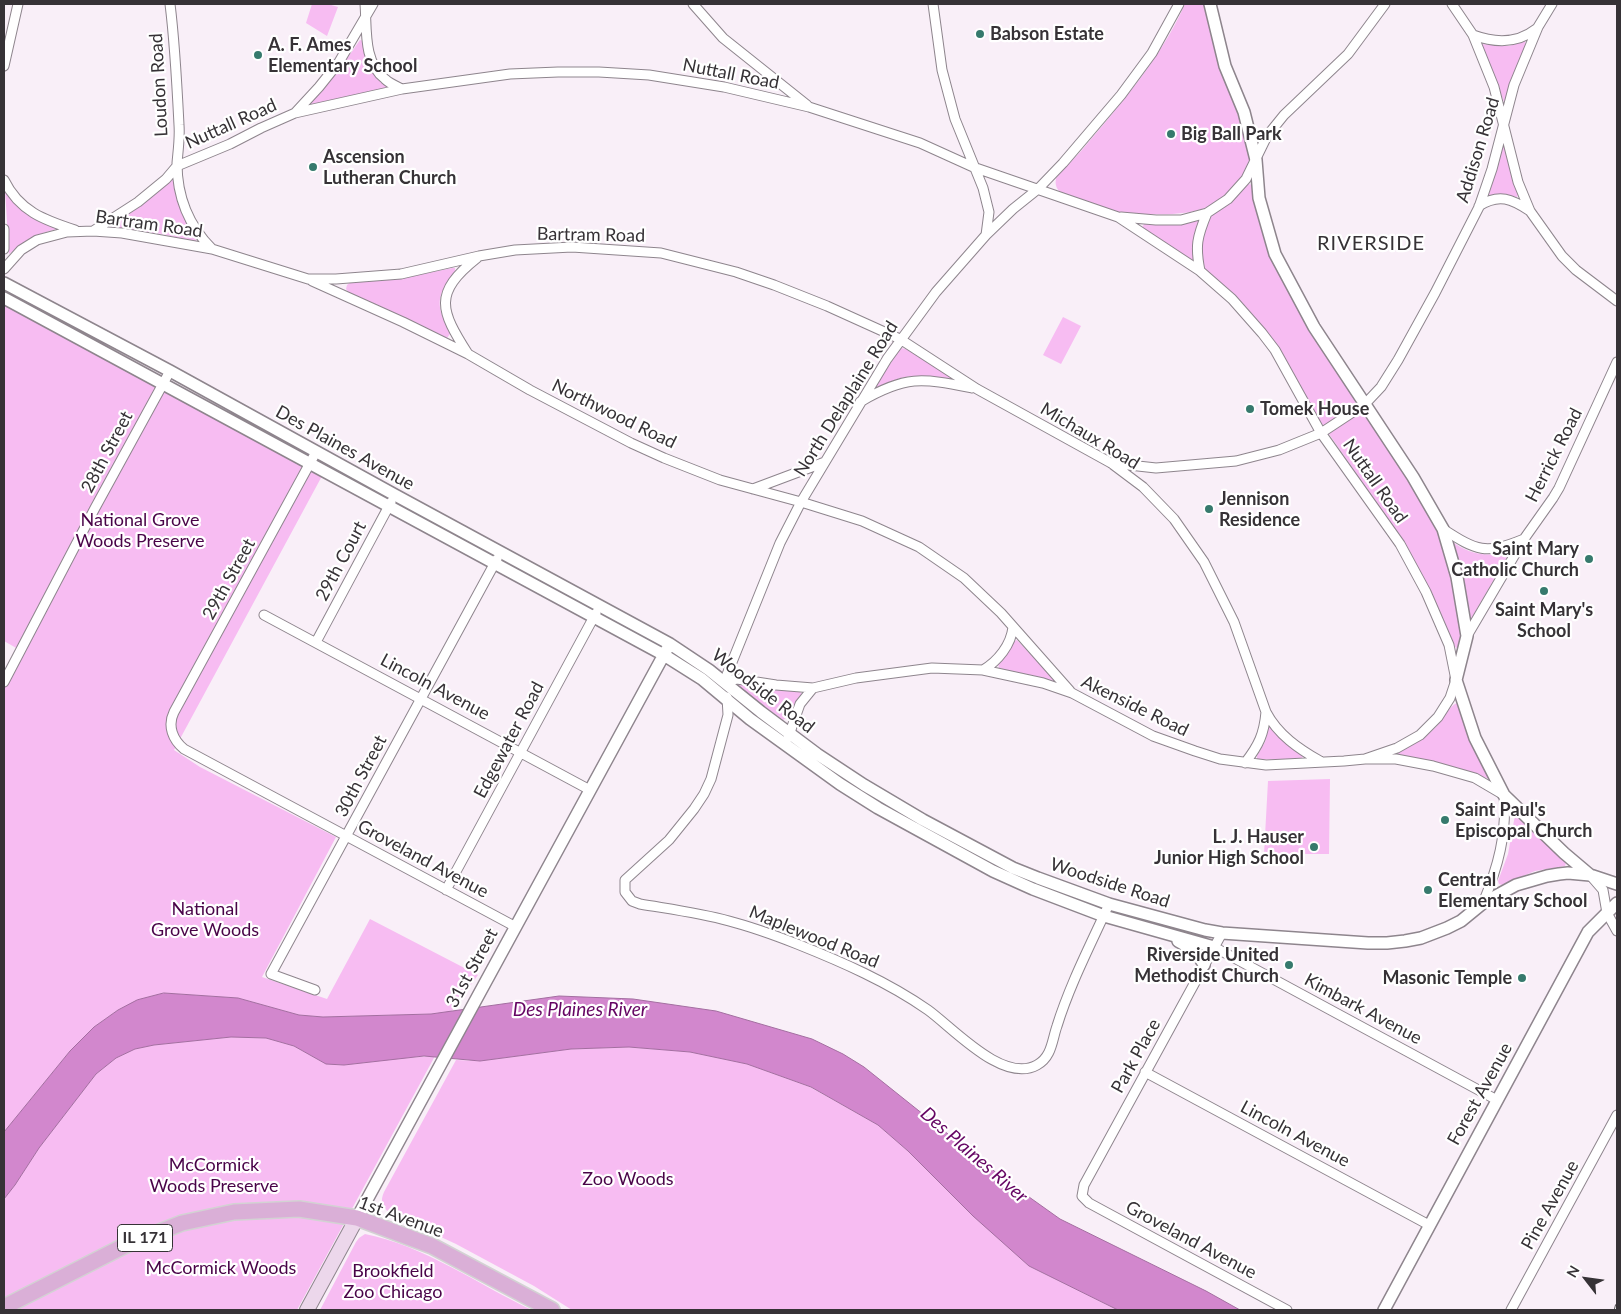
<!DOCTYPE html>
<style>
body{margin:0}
#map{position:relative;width:1621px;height:1314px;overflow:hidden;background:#f9eff8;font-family:Lato,sans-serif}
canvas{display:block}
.frame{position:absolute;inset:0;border:5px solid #363236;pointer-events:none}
.north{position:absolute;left:1561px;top:1254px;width:50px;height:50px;-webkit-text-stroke:4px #fff;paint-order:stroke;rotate:300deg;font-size:14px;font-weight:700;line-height:20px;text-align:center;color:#363236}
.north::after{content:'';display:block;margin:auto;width:18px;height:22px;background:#363236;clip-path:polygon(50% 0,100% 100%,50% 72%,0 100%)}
</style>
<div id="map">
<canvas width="1621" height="1314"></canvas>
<div class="frame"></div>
<div class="north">N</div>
</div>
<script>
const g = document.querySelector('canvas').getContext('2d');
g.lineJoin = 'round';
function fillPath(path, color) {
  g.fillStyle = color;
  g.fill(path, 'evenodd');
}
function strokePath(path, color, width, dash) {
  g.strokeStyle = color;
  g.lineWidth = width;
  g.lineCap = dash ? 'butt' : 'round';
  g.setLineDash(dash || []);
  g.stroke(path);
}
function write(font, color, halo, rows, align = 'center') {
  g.font = font + ' Lato,sans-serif';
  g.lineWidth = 4.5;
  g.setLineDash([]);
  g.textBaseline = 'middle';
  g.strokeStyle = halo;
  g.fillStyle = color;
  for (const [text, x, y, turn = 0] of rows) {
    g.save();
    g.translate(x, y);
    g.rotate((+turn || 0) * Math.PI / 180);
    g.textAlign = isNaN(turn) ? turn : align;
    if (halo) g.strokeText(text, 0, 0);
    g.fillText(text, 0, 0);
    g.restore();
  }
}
const green = new Path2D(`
 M312,4H328L338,7L327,36L306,23Z
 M1185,4H1204C1214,53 1232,96 1248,144C1252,164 1247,170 1235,185C1214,213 1183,215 1151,214C1143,214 1135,215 1128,214C1105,210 1083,201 1061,193C1056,188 1055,185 1056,178C1064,168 1073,160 1082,150C1120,105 1161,58 1185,4Z
 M360,40L363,41C367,60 371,76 388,87V89L311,105V102L341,67Z
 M1525,41L1526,44L1515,72L1506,101L1504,102L1481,44L1509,46Z
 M1504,142L1518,195L1517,197L1489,195V193L1496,172Z
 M173,179L190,228L197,242L162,234L110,227L135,210Z
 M1248,184L1253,185L1256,208L1263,235L1274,264L1282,280L1302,316L1408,480L1436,528C1440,534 1445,537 1451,541C1469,554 1486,558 1508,551L1510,552L1467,626L1459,650L1454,646L1436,604L1388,520L1318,418L1263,327L1246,307L1207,271L1142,228L1144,224L1212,215L1232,200Z
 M5,190C24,214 29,218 57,228V229L43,233L27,240L9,254Z
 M452,268H455V271C435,298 436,304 450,334L447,338L349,293L346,289L347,285L352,281L399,279Z
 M4,302L322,476L174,750L200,767L336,837L262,977L327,999L370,919L478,975L451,1012L431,1014L323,1017L299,1015L238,998L164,993L118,1010L94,1027L70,1051L4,1132V676L18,649L4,641Z
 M1063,317L1081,326L1061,364L1043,355Z
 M901,348L906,349L957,381C938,379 921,373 901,378C892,380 884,386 875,388V386Z
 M1017,640L1054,679V682L999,668L998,664L1006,656L1014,641Z
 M738,683L799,691L802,694L790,716L783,720L736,686Z
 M1457,703L1473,746L1490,779H1489L1459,768L1397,755V754C1409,744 1424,739 1436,727C1442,720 1449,706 1457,703Z
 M1269,726L1282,740L1303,756L1302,758L1284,760L1257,759V756L1265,742Z
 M1330,779L1329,854H1264L1268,781Z
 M1515,815H1517L1538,837L1565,861L1566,863L1565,866L1535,871L1502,885L1499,884L1498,881L1508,854Z
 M231,1037L266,1038L294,1046L326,1064L344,1065L403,1058L435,1056L297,1310H4V1199L15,1185L39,1148L96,1074L116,1058L135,1049L154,1045Z
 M629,1047L690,1052L747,1064L810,1087L878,1125L908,1151L1029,1266L1118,1310H572L534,1286L456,1244L389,1213C382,1205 380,1201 384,1192L456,1060L480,1061L571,1049Z
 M365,1234C423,1245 479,1285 532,1310H320L356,1242L359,1238Z`);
const water = new Path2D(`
 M164,993L238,998L299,1015L323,1017L431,1014L559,996L633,999L716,1011L812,1039L843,1054L864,1067L1008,1182L1060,1219L1206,1291L1240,1310H1118L1029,1266L973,1216L908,1151L878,1125L811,1087L747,1064L690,1052L629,1047L571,1049L480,1061L424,1056L344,1065L326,1064L294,1046L266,1038L231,1037L154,1045L135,1049L116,1058L96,1074L39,1148L15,1185L4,1199V1132L70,1051L94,1027L118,1010L137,1000Z`);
const minor = new Path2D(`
 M170,4C175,44 177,85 179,125C180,138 178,151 177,163C177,196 189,226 212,249
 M365,4C367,29 363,62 385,79C390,84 396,86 402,89
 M693,4L723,38L807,105
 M933,4L942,70L955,119L983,188L989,212L986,235
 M1452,4L1473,35L1494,87L1518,182L1530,211L1562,256L1576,270L1617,301
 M1473,35C1495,43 1517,44 1536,29
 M4,66L18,4
 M295,113L319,87L339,62L373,4
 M4,180C19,211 44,220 75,230
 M1479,206C1499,193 1512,199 1530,211
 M1121,217L1156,220H1181L1207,213L1228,199L1246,179L1267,136L1284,115L1348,54L1385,4
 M4,229V249
 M93,231L138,202L166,179L177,166L230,144L261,128L295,113L402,89L510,74L558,72H599L649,75L724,87L809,107L920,143L973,167L1118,217L1200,271L1232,299L1262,333L1275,350L1321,433L1400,544L1426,592L1449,645L1456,680L1450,698L1438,717L1420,735L1397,748L1365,759
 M4,269L21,250L37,240L67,232L93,231L122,233L212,249L308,279H336L401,274L479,256L515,250L572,247L661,253L736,272L774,285L827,306L900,339L977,389L1111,463L1143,487L1174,519L1204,562L1234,622L1266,712C1264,734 1259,745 1245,763
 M1200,271C1195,246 1197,237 1207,213
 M312,281L403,322L468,354L530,390L631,443L664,458L720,480L801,502L862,521L919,547L964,578L1001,613L1070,691
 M468,354C440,310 433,293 477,258
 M860,402C906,375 921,378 972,388
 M316,452L174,712C167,726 173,740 184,749L516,927
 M1111,463L1156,468L1236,461L1279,450L1321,433L1365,404L1381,387L1398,360L1435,293L1479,207L1492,169L1514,85L1538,27L1552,4
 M753,489L825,462
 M1443,529C1477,551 1485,555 1524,539
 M264,615L590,790
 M1467,636L1524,539L1553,498L1559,488L1617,362
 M316,642L391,502
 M983,670C998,661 1011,645 1013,627
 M4,682L95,508L170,371
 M724,682L737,679L776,685L813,688L856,678L932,668L983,670L1043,683L1072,693L1153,736L1195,751L1220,759L1266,765L1344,761L1365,759H1396L1433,766L1475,778L1504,795C1507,834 1498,867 1483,903
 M724,682L780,543L801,502L887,359L936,292L986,235L1013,209L1038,189L1063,163L1121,95L1152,53L1179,4
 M727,697L728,715L711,779L704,794L694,809L669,840L625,880V892L632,901L640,904C669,909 700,913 729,921C752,927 774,935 797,944C842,962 888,982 928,1010C953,1028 1003,1084 1037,1065C1052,1057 1052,1040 1057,1026C1070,984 1091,944 1109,904
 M1266,712C1278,735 1299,749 1320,761
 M788,738L800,704L813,688
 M1590,875L1603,890L1607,913L1617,931
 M446,890L596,613
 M1222,933L1084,1185L1082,1196L1089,1203L1287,1310
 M1214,947L1497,1100
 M315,990L271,974L497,559
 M1145,1072L1429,1225
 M1511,1310L1617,1115`);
const tertiary = new Path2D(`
 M1210,4L1225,66L1244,112L1256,160L1259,198L1275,254L1314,327L1413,477L1443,529L1457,577L1467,636L1456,680L1475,738L1504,795L1564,853L1590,875L1617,884
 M4,283L170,371L395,495L670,644L709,670L761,712L817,754L864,785L923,820L1013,868L1038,878L1109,904L1205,930L1222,933L1368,943H1387L1405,941L1421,938L1447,928L1461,921L1483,903L1516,885L1547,876L1559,874L1568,873L1590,875
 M4,298L664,655L702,679L750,719L840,784L878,808L993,871L1033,889L1104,916L1214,947
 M1178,941C1189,948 1199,953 1204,965
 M357,1218L667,649
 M1384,1310L1588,932L1617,903`);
const secondary = new Path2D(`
 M307,1310L357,1218`);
const primary = new Path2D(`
 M4,1307L124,1246L182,1223L234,1212L299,1209L357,1218L432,1246L552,1310`);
const rail = new Path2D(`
 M1616,1310L1617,1306`);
const markers = [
 [980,34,5,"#367a6d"],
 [258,55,5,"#367a6d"],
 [1171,134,5,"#367a6d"],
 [313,167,5,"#367a6d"],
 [1250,409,5,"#367a6d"],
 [1209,509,5,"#367a6d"],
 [1589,559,5,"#367a6d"],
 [1544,591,5,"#367a6d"],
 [1445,820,5,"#367a6d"],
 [1314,847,5,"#367a6d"],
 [1428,890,5,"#367a6d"],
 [1289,965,5,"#367a6d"],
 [1522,978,5,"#367a6d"]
];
const shields = [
 [145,1238,55]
];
const shieldNames = [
 ["IL 171",145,1238]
];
const poiNames = [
 ["Babson Estate",990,34],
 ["A. F. Ames",268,45],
 ["Elementary School",268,66],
 ["Big Ball Park",1181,134],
 ["Ascension",323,157],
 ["Lutheran Church",323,178],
 ["Tomek House",1260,409],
 ["Jennison",1219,499],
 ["Residence",1219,520],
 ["Saint Mary",1579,549,"right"],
 ["Catholic Church",1579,570,"right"],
 ["Saint Mary's",1544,610,"center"],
 ["School",1544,631,"center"],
 ["Saint Paul's",1455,810],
 ["Episcopal Church",1455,831],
 ["L. J. Hauser",1304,837,"right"],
 ["Junior High School",1304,858,"right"],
 ["Central",1438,880],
 ["Elementary School",1438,901],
 ["Riverside United",1279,955,"right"],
 ["Methodist Church",1279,976,"right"],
 ["Masonic Temple",1512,978,"right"]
];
const streetNames = [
 ["Nuttall Road",731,74,11],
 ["Loudon Road",159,85,-93],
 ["Nuttall Road",231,124,-24],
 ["Addison Road",1478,150,-73],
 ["Bartram Road",149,224,8],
 ["Bartram Road",591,235,1],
 ["North Delaplaine Road",846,399,-58],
 ["Northwood Road",614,414,26],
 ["Michaux Road",1090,436,31],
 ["Des Plaines Avenue",345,448,29],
 ["28th Street",107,452,-62],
 ["Herrick Road",1554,455,-63],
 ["Nuttall Road",1375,481,55],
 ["29th Court",341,561,-62],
 ["29th Street",229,579,-61],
 ["Lincoln Avenue",435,687,28],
 ["Woodside Road",763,691,38],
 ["Akenside Road",1135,706,26],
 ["Edgewater Road",509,740,-62],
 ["30th Street",361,776,-62],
 ["Groveland Avenue",423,859,28],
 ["Woodside Road",1110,883,18],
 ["Maplewood Road",814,937,22],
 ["31st Street",472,968,-61],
 ["Kimbark Avenue",1363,1009,28],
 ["Park Place",1136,1056,-61],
 ["Forest Avenue",1480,1094,-61],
 ["Lincoln Avenue",1295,1134,28],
 ["Pine Avenue",1550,1205,-61],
 ["1st Avenue",401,1217,20],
 ["Groveland Avenue",1191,1240,28]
];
const parkNames = [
 ["National Grove",140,520],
 ["Woods Preserve",140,541],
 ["National",205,909],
 ["Grove Woods",205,930],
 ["McCormick",214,1165],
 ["Woods Preserve",214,1186],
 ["Zoo Woods",628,1179],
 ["McCormick Woods",221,1268],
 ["Brookfield",393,1271],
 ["Zoo Chicago",393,1292]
];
const waterNames = [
 ["Des Plaines River",580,1010],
 ["Des Plaines River",974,1155,41]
];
const quarterNames = [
 ["RIVERSIDE",1371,244]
];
fillPath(green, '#f7bcf2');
fillPath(water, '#d287cd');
strokePath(water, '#a36ea0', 1);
strokePath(minor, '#8e858d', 11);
strokePath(tertiary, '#8e858d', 14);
strokePath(secondary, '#8e858d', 16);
strokePath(primary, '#d3d2d3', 18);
strokePath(minor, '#fff', 9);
strokePath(tertiary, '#fff', 11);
strokePath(secondary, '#ecd7eb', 14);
strokePath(primary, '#daafd7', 15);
strokePath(rail, '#5e595e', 4.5);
strokePath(rail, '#fff', 2.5, [8]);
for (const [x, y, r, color] of markers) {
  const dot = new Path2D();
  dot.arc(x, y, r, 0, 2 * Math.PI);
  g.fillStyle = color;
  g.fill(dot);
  strokePath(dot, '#fff', 2);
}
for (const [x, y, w] of shields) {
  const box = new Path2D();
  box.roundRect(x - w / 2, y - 13.5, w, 27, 4);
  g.fillStyle = '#fff';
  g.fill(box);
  strokePath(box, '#363236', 1);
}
write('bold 16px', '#363236', null, shieldNames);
write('bold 18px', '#363236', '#fff', poiNames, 'left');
write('18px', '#363236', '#fff', streetNames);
write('18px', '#490348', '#fff', parkNames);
write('italic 19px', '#650563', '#fff', waterNames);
g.letterSpacing = '1px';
write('20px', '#363236', '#fff', quarterNames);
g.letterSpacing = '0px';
</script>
